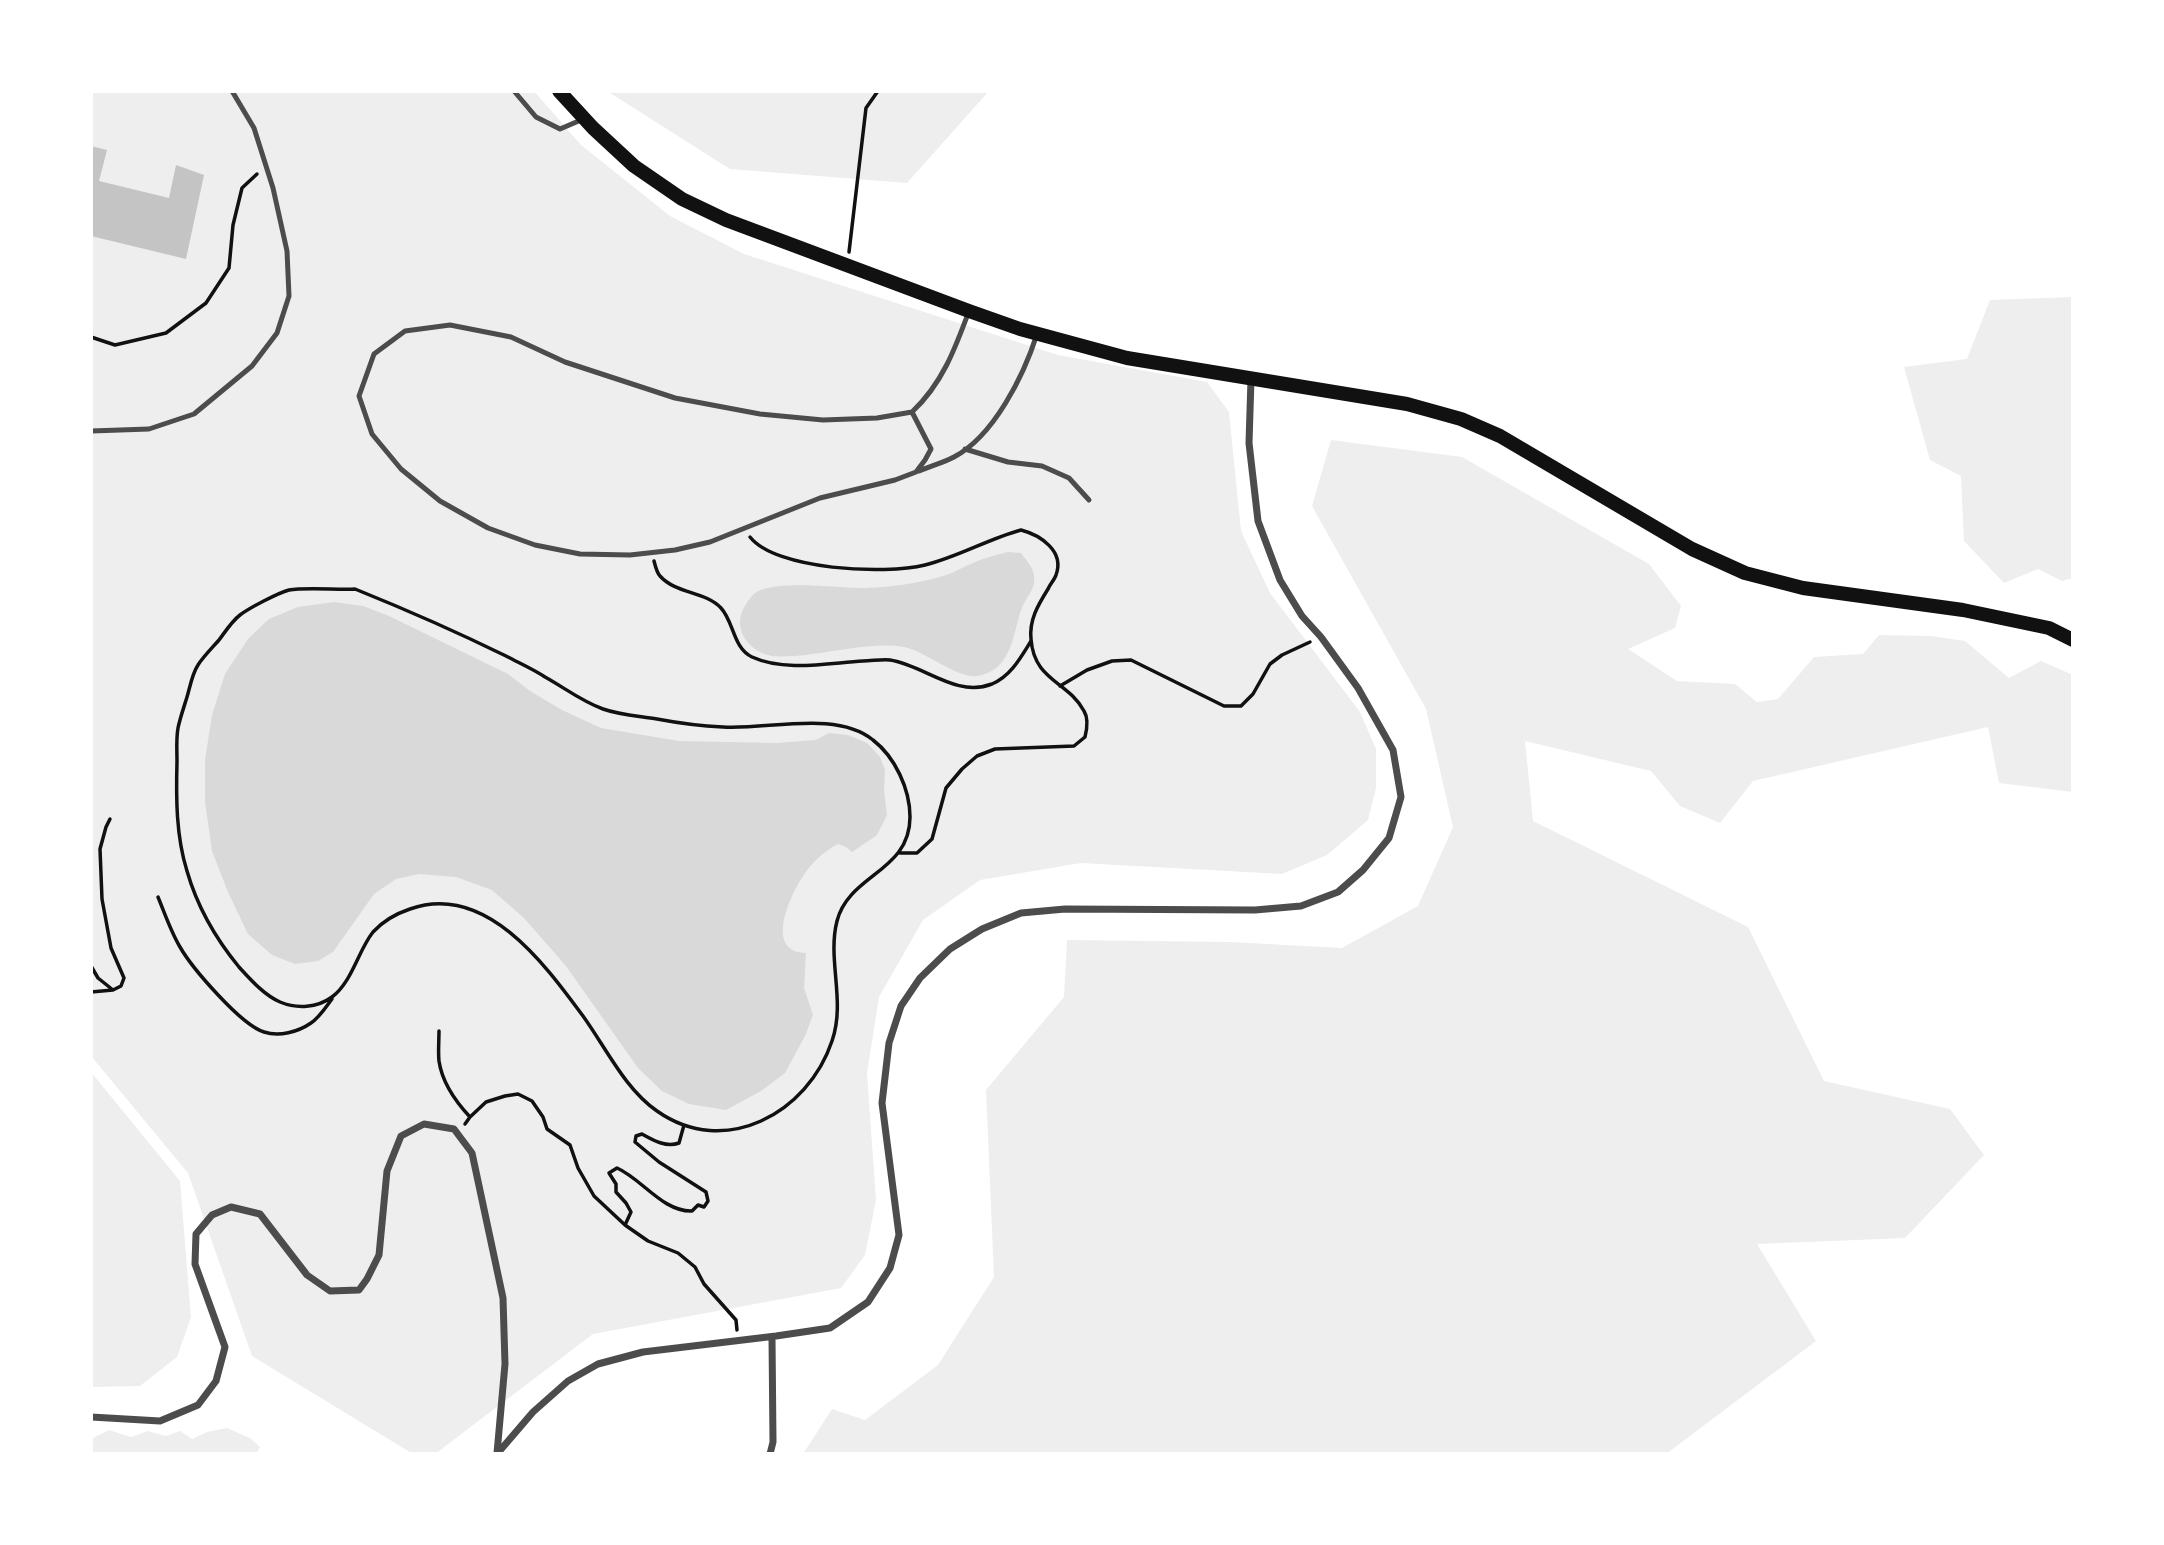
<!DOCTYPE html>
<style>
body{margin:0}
#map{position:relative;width:2164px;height:1545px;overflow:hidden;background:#fff;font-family:Arial,sans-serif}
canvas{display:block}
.frame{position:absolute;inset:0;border:93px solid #fff;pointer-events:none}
</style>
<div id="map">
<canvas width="2164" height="1545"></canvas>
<div class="frame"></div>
</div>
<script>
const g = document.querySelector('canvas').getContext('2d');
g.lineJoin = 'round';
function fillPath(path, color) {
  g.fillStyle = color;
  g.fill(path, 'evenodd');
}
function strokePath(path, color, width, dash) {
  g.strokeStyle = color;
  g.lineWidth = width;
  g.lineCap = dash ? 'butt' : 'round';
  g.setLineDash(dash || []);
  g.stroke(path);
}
const green = new Path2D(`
 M91,91H534L581,145L670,216L744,254L1058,355L1207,382L1229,412L1241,531L1270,593L1360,712L1376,749V788L1368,820L1327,855L1282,874L1081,863L980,880L923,920L879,997L867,1073L876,1200L865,1255L841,1288L593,1334L435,1454H413L252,1356L188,1173L91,1056Z
 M607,91H989L907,183L730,169Z
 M2073,297V578L2062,581L2038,569L2004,583L1964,541L1961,476L1930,460L1904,367L1967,359L1990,300Z
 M1331,440L1462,457L1649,564L1681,606L1675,628L1628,649L1677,681L1735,684L1757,702L1778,699L1814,657L1863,654L1879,635L1931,636L1965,641L2009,678L2041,661L2073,675V792L1999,783L1988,727L1753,781L1720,823L1680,806L1651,771L1525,741L1533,821L1748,927L1824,1081L1950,1109L1984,1155L1905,1238L1757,1244L1816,1341L1666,1454H803L832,1409L865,1420L938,1365L994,1277L986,1090L1064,997L1067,940L1230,942L1342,948L1418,906L1453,827L1426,709L1312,506Z
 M91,1072L180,1181L191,1317L177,1357L140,1386L91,1387Z
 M227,1428L250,1438L260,1447L256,1454H91V1439L109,1430L131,1437L148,1431L166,1436L180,1431L192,1439L207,1432Z`);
const water = new Path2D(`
 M1008,552L1021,553C1026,560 1033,567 1034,576C1036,588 1028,595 1023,605C1012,632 1014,670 977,676C958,679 925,651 904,647C875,641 825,654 793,656C786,656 779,657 772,656C755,653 739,639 740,620C741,611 748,599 755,593C773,579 841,588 865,588C893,587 923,583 949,574C957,571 965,566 973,563C984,558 996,555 1008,552Z
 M334,602L363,606L389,616L508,674L530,691L562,710L601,728L679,741L776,743L816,740L829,733L848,735L867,743L880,757L885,770L884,790L887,815L877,835L852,852L846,847L838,844C826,850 817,858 808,869C793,888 761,952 806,953L804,988L813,1015L805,1036L785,1073L761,1091L726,1110L689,1104L662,1091L638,1068L566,966L524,918L492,890L456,877L419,874L396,879L374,894L333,952L318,961L295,964L272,955L248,934L228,892L212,851L205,802V760L212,715L225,674L248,639L269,619L298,607Z`);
const building = new Path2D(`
 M91,146L107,150L99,181L169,198L176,165L204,175L186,259L91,236Z`);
const path = new Path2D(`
 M849,252L866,108L878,91
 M91,337L115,345L166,333L206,303L229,268L233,225L242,188L257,174
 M750,537C776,570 885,575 925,565C958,557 988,539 1021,530C1040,535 1065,551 1056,575C1055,579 1050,584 1048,589C1038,605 1029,620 1031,639C1034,681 1068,681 1084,711C1089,719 1087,729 1085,737L1074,746L995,749L977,756L962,769L946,788L932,839L917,853H900
 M654,561C655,565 657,573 660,576C676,594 705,591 721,608C734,622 733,648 752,657C785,672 828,663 863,661C872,661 882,659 890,660C924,665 956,698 992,684C1011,676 1021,657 1031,641
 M355,589C407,610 457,632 506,656C519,663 533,669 545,677C565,688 581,701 603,709C620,715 639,716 657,719C678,723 701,726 723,727C768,730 836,710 873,740C895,757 910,789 910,817C910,872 849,874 837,921C827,960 846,1001 832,1041C808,1113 725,1159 657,1111C625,1089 606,1048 583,1016C544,963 485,882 410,909C395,914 384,920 373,932C358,951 352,982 332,997C317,1008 297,1009 280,1002C264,995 251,980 239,967C216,939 197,906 187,871C176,836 176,798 177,761C177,751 176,739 178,728C180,718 184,707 187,697C190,687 192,674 198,665C203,657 212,648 219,640C225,632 232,621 240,615C249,608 278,593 289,590C305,587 338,590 355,589Z
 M1060,686L1087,670L1112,661L1131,660L1224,706H1241L1253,694L1270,664L1282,655L1310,642
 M158,897C165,914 171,932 180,947C192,968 241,1025 264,1032C279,1037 298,1032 311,1023C319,1018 326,1007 332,999
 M91,966L98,978L113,990L121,986L124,978L111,948L102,899L100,849L106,827L110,819
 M91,992L113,990
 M439,1031C439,1041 438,1052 439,1061C442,1082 456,1102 470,1117L465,1124
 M470,1117L486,1102L505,1096L518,1094L532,1101L543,1117L547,1129L570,1145L578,1168L594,1196L625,1225L648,1241L678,1253L695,1267L704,1284L736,1320L737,1330
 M625,1225L631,1212L626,1203L616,1192V1184L609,1173L617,1168C642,1179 663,1212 692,1211L698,1205L704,1207L708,1201L706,1192L659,1162L635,1142L636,1136L642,1134C653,1140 666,1148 679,1143L684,1125`);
const service = new Path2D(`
 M514,91L536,117L560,129L581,120
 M450,325L511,337L565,362L675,398L760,414L823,420L877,418L912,412L931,449L925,460L916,472L895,480L820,498L710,542L675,550L630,555L580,554L535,545L488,528L440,501L401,469L372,434L359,396L374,354L405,331Z
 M912,412C942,384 955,349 969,311
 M91,431L149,429L194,414L252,366L277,333L289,296L287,251L273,188L254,128L232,91
 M965,449L1008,462L1042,466L1069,478L1089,500
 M919,471C930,466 943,463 954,457C994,436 1024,375 1037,334`);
const minor = new Path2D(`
 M91,1417L160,1421L198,1405L216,1381L225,1347L195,1264L196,1234L212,1215L231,1207L260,1214L307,1275L330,1291L359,1290L367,1279L379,1255L387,1171L401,1136L424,1124L454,1129L472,1153L503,1298L505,1364L497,1453
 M497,1454L533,1412L568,1381L598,1364L643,1352L776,1336L830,1328L868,1302L890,1268L899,1235L882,1103L889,1043L901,1006L920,978L950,949L982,929L1021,913L1065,909L1255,910L1301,906L1338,892L1363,870L1389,838L1401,797L1393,750L1358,688L1321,637L1302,616L1280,580L1258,521L1249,443L1251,379
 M770,1454L773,1442L772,1337`);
const secondary = new Path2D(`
 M559,91L593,128L634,166L682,199L726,220L969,311L1020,329L1127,358L1407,404L1461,419L1500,436L1692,549L1745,573L1803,588L1963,610L2049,628L2073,640`);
fillPath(green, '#eee');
fillPath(water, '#d9d9d9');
fillPath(building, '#c4c4c4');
strokePath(path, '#111', 3.5);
strokePath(service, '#4c4c4c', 5);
strokePath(minor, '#4c4c4c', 7);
strokePath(secondary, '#111', 14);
</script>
